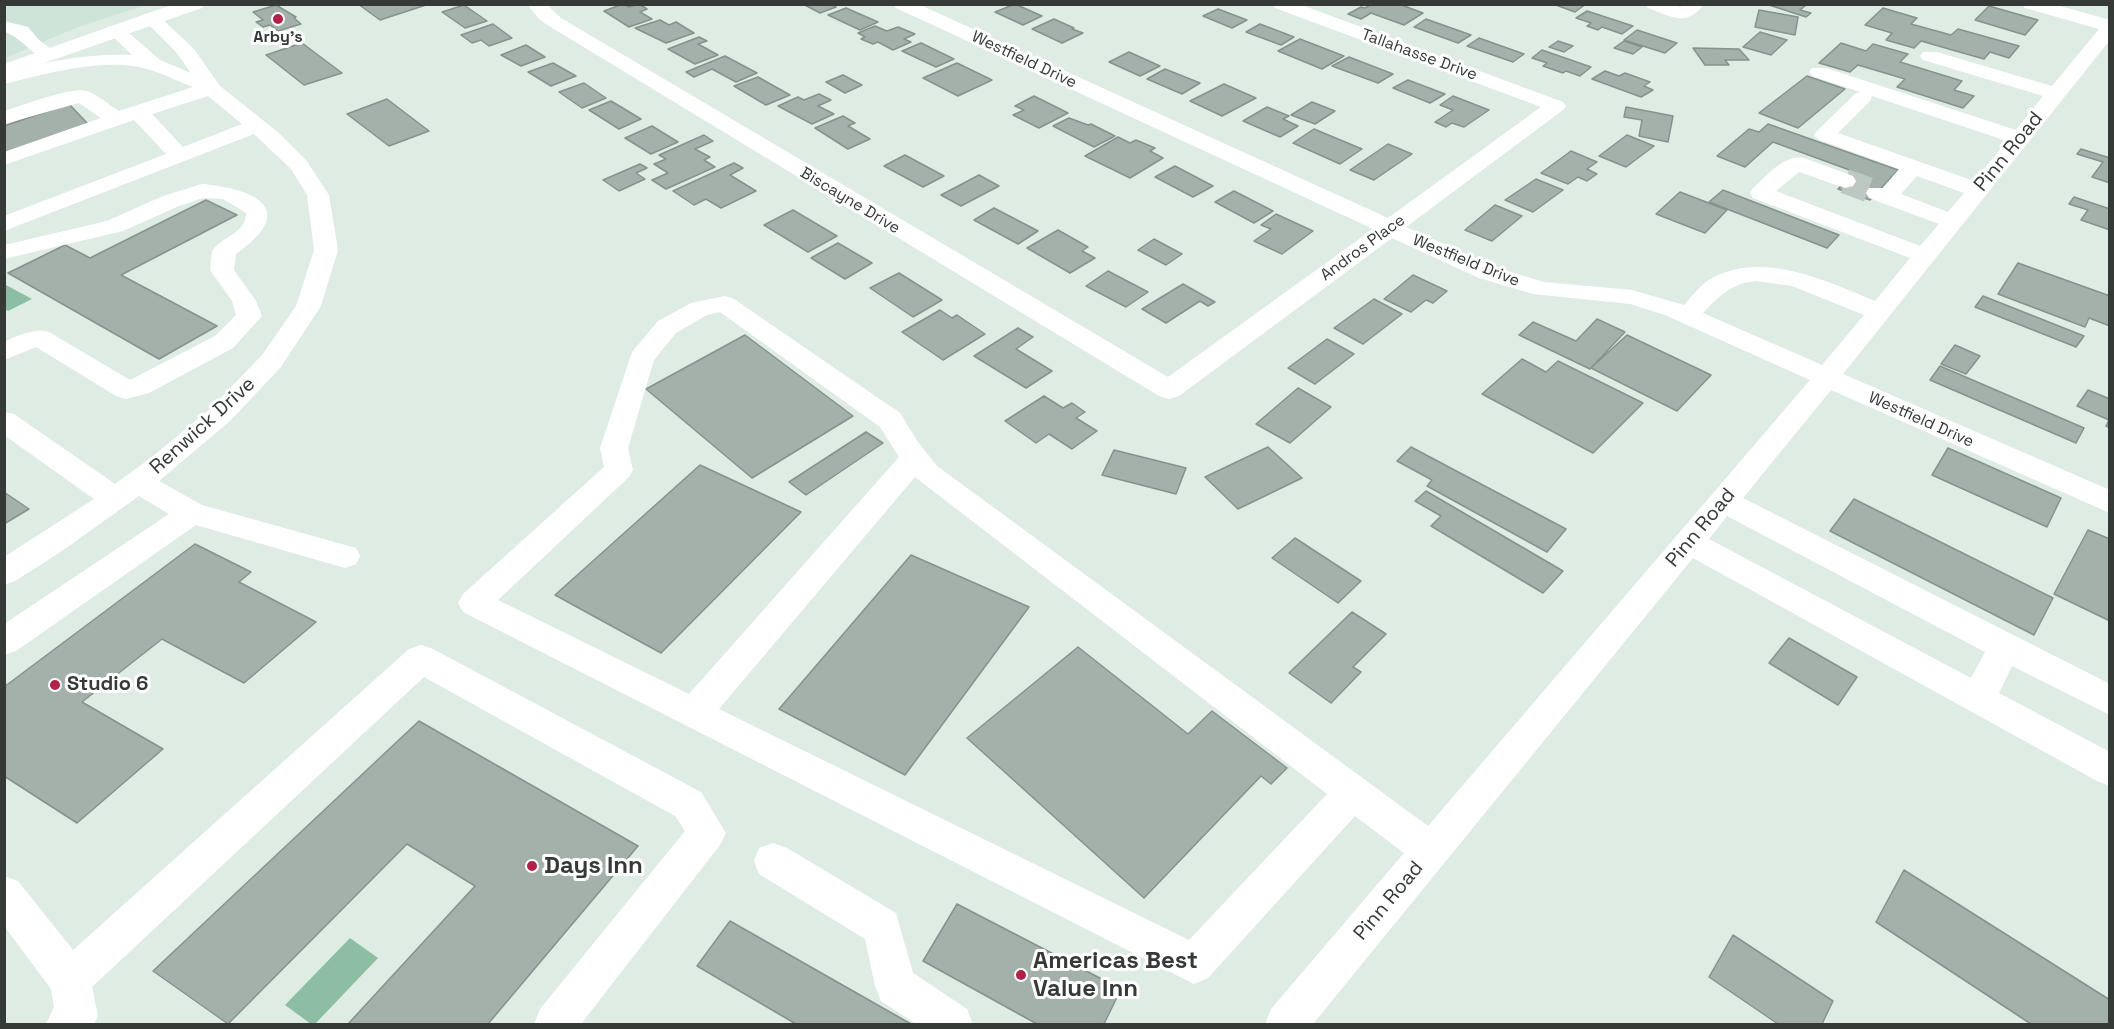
<!DOCTYPE html>
<style>
body{margin:0}
#map{position:relative;width:2114px;height:1029px;overflow:hidden;background:#deece4;font-family:"Space Grotesk",sans-serif}
canvas{display:block}
.frame{position:absolute;inset:0;border:6px solid #353a37;pointer-events:none}
</style>
<div id="map">
<canvas width="2114" height="1029"></canvas>
<div class="frame"></div>
</div>
<script>
const g = document.querySelector('canvas').getContext('2d');
g.lineJoin = 'round';
function fillPath(path, color) {
  g.fillStyle = color;
  g.fill(path, 'evenodd');
}
function strokePath(path, color, width, dash) {
  g.strokeStyle = color;
  g.lineWidth = width;
  g.lineCap = dash ? 'butt' : 'round';
  g.setLineDash(dash || []);
  g.stroke(path);
}
function write(font, color, halo, rows, align = 'center') {
  g.font = font + ' "Space Grotesk",sans-serif';
  g.lineWidth = 6;
  g.setLineDash([]);
  g.textBaseline = 'middle';
  g.strokeStyle = halo;
  g.fillStyle = color;
  for (const [text, x, y, turn = 0] of rows) {
    g.save();
    g.translate(x, y);
    g.rotate((+turn || 0) * Math.PI / 180);
    g.textAlign = isNaN(turn) ? turn : align;
    if (halo) g.strokeText(text, 0, 0);
    g.fillText(text, 0, 0);
    g.restore();
  }
}
const built = new Path2D(`
 M5,5H146L78,27L5,58Z`);
const water = new Path2D(`
 M6,285L32,299L8,311L5,309V286Z
 M350,938L378,958L315,1024H311L285,1005Z`);
const building = new Path2D(`
 M358,4H429L380,20Z
 M623,4L629,7L639,4L647,9L640,12L652,19L629,27L604,11Z
 M803,4H831L836,7L820,13Z
 M1015,4L1042,16L1023,25L995,12Z
 M1372,4H1399L1423,13L1404,25L1371,13L1361,19L1348,14L1361,7L1365,8Z
 M1553,4H1586L1575,12Z
 M1766,4H1800L1805,6L1800,10L1811,13L1806,17Z
 M276,5L296,17L294,18L301,24L278,31L270,25L263,27L256,22L263,20L253,12Z
 M464,5L487,21L465,28L442,12Z
 M1989,6L2038,20L2025,35L1975,20Z
 M846,8L878,22L860,30L828,15Z
 M1883,8L1917,18L1911,24L1951,35L1958,29L2019,46L2009,58L1990,52L1984,59L1921,41L1914,48L1886,40L1892,33L1865,25Z
 M1218,9L1247,20L1232,28L1203,16Z
 M1759,10L1798,17L1795,35L1755,27Z
 M1587,11L1633,26L1622,34L1602,27L1598,30L1587,26L1591,23L1576,18Z
 M1054,19L1074,28L1072,29L1083,33L1062,43L1032,29Z
 M1426,19L1471,35L1458,43L1414,27Z
 M660,20L669,25L676,22L694,33L666,43L635,28Z
 M493,24L512,38L489,46L481,40L472,43L461,35Z
 M1260,24L1294,37L1281,45L1246,32Z
 M875,26L887,31L898,27L915,34L904,39L911,42L893,50L878,42L873,44L861,39L865,37L858,33Z
 M1637,30L1677,43L1665,53L1624,40Z
 M1760,32L1787,40L1771,55L1743,47Z
 M699,37L707,41L698,44L718,55L695,64L668,49Z
 M1479,38L1524,54L1513,62L1467,46Z
 M1300,39L1344,56L1322,69L1278,51Z
 M1558,41L1573,46L1564,52L1549,47Z
 M1624,41L1642,47L1633,54L1614,48Z
 M302,43L342,73L304,85L266,55Z
 M921,43L954,59L936,67L902,51Z
 M1841,43L1866,51L1873,44L1908,54L1900,62L1962,81L1954,90L1974,96L1963,108L1897,87L1905,79L1858,65L1850,72L1819,63Z
 M526,45L545,57L521,66L501,55Z
 M1693,48L1739,49L1749,60H1725L1729,65H1705Z
 M1542,50L1591,67L1580,76L1566,71L1563,73L1543,66L1547,63L1532,58Z
 M1129,52L1160,66L1140,76L1109,62Z
 M725,56L757,73L736,82L712,69L694,77L686,72Z
 M1349,57L1393,74L1378,83L1332,66Z
 M553,63L576,76L551,86L528,72Z
 M957,63L992,80L958,96L923,78Z
 M1165,69L1200,83L1182,94L1147,79Z
 M1605,71L1619,76L1625,73L1650,82L1644,86L1653,90L1641,97L1592,79Z
 M843,75L862,85L845,93L826,82Z
 M1807,76L1845,89L1798,128L1759,113Z
 M758,77L790,95L766,105L734,86Z
 M1408,80L1445,94L1430,103L1393,88Z
 M584,83L606,98L582,108L559,92Z
 M1224,84L1256,98L1222,116L1190,101Z
 M819,94L831,100L818,106L834,114L812,124L778,106L798,97L804,100Z
 M1034,96L1068,113L1039,128L1013,115L1024,110L1015,106Z
 M1453,96L1489,110L1464,127L1452,123L1446,127L1435,122L1453,110L1440,105Z
 M387,99L429,131L389,146L347,114Z
 M611,101L641,119L619,129L589,110Z
 M1312,102L1335,111L1315,124L1291,115Z
 M69,104L89,125L4,155V126Z
 M1267,107L1289,116L1283,119L1298,126L1280,137L1243,121Z
 M1626,107L1673,116L1668,142L1639,136L1642,120L1624,117Z
 M843,116L855,123L848,126L870,139L848,149L815,128Z
 M1069,118L1088,125L1091,124L1115,136L1094,147L1053,126Z
 M1768,124L1898,170L1870,200L1838,189L1855,172L1773,142L1745,167L1717,156L1749,129L1759,132Z
 M652,126L678,142L651,154L625,138Z
 M1314,129L1362,149L1340,164L1293,143Z
 M704,135L713,141L695,149L710,157L704,160L715,167L666,189L652,180L668,173L654,164L666,159L659,155Z
 M1627,135L1654,146L1626,167L1599,156Z
 M1118,137L1130,143L1136,140L1155,148L1150,151L1163,158L1130,178L1085,156Z
 M1388,144L1412,154L1374,180L1350,170Z
 M2081,149L2110,158V183L2092,177L2103,162L2077,154Z
 M1571,151L1597,162L1587,169L1597,174L1587,181L1578,177L1568,184L1541,173Z
 M905,155L944,176L923,187L884,166Z
 M734,163L743,168L730,175L756,191L721,208L706,199L694,205L673,191Z
 M640,164L647,168L636,173L645,179L619,191L603,180Z
 M1175,166L1213,186L1193,197L1155,177Z
 M979,175L999,186L961,206L941,195Z
 M1536,179L1563,190L1533,212L1505,200Z
 M1723,190L1839,235L1827,248L1709,202Z
 M1234,191L1273,211L1254,223L1215,202Z
 M1680,192L1727,210L1705,233L1656,214Z
 M2074,197L2110,209V230L2081,220L2088,210L2069,204Z
 M206,200L237,215L121,275L217,326L159,359L8,273L65,245L90,258Z
 M1495,205L1522,216L1492,241L1465,230Z
 M994,208L1038,231L1018,244L974,220Z
 M793,210L837,236L808,252L764,225Z
 M1276,214L1313,231L1282,254L1254,241L1271,229L1261,225Z
 M1058,230L1088,247L1082,251L1095,258L1070,273L1027,248Z
 M1154,239L1182,254L1166,265L1138,250Z
 M838,243L872,263L845,279L811,258Z
 M2018,263L2110,296V326L2089,318L2085,327L1998,294Z
 M1108,271L1148,292L1126,307L1086,286Z
 M899,273L942,300L913,317L870,288Z
 M1413,275L1447,291L1433,303L1426,300L1411,312L1384,299Z
 M1183,284L1215,302L1208,306L1200,301L1166,323L1142,309Z
 M1983,296L2084,336L2076,347L1975,307Z
 M1374,299L1402,314L1363,344L1334,328Z
 M940,310L952,318L957,315L985,334L943,360L902,332Z
 M1597,319L1625,332L1590,369L1519,335L1533,322L1576,341Z
 M1018,328L1033,337L1016,349L1052,371L1026,388L974,356Z
 M745,335L853,416L752,478L646,389Z
 M1627,335L1711,375L1677,411L1591,368Z
 M1327,339L1354,354L1315,384L1288,368Z
 M1955,345L1980,356L1966,374L1941,364Z
 M1522,359L1546,372L1558,361L1643,403L1593,453L1482,394Z
 M1940,366L2084,428L2076,443L1930,380Z
 M1298,388L1331,407L1290,443L1256,424Z
 M2088,390L2110,399V428L2106,426L2109,420L2077,406Z
 M1044,396L1063,408L1072,403L1085,412L1076,418L1097,431L1072,449L1049,434L1036,443L1005,421Z
 M866,432L883,443L806,495L789,482Z
 M1268,447L1302,478L1238,509L1205,477Z
 M1411,447L1566,529L1547,552L1427,486L1432,480L1397,461Z
 M1948,448L2061,498L2047,527L1932,475Z
 M1114,450L1186,468L1176,494L1102,475Z
 M700,465L801,512L661,653L555,595Z
 M1426,491L1563,571L1543,593L1431,526L1441,516L1415,501Z
 M4,492L29,509L4,524Z
 M1854,499L2053,598L2034,635L1830,531Z
 M2088,530L2110,539V621L2054,594Z
 M1295,538L1361,581L1338,603L1272,558Z
 M195,544L251,572L239,582L316,622L244,683L162,639L82,702L163,749L77,823L4,776V687Z
 M911,555L1029,607L905,775L779,709Z
 M1352,612L1386,634L1353,667L1361,672L1331,703L1289,673Z
 M1789,638L1857,677L1838,705L1769,663Z
 M1078,647L1188,734L1212,711L1287,768L1271,784L1261,776L1144,898L967,738Z
 M419,721L638,846L488,1024H348L475,886L407,844L228,1024L153,971Z
 M1904,870L2110,1000V1024H2031L1876,922Z
 M957,904L1121,989L1104,1024H1037L923,961Z
 M730,921L911,1024H796L697,966Z
 M1733,935L1833,1001L1822,1024H1778L1709,977Z`);
const minorTunnel = new Path2D(`
 M1845,181L1877,193`);
const minor = new Path2D(`
 M527,4H546L561,18L1168,377L1373,229L896,8L893,4H918L1388,218L1541,107L1275,8L1272,4H1299L1563,102L1566,106L1563,110L1406,227L1497,268L1544,282L1632,290L1684,305C1693,295 1702,283 1714,277C1765,251 1827,281 1875,301L1910,258L1753,198L1750,193L1753,188C1767,176 1784,154 1804,158L1853,176L1856,181L1853,186L1845,188L1799,172L1776,191L1920,246L1939,224L1869,198L1866,193L1869,188H1883L1899,169L1817,139L1814,135L1817,131L1856,93L1860,92L1812,76L1809,72L1812,68H1826L2016,130L2043,96L1923,60L1920,56L1923,52H1937L2052,86L2099,29L2025,8L2022,4H2053L2110,20V40L1843,374L2110,490V513L1831,390L1743,498L2110,684V715L2012,666L1999,693L2110,752V786L2097,781L1693,558L1313,1024H1265L1271,1009L1404,853L1355,816L1208,978L1194,984L463,612L458,603L463,594L604,467L600,448L632,352L658,321L691,303L725,296L734,299L900,413L918,442L937,466L1428,826L1810,380L1665,315L1630,304L1533,294L1479,278L1392,238L1179,396L1169,399L1159,396L549,26L539,19ZM1872,96L2007,141L1974,181L1838,133L1870,101ZM1917,176L1964,193L1948,212L1901,194ZM1756,281L1792,286L1864,315L1822,365L1703,313C1719,296 1732,283 1756,281ZM720,312L880,427L899,457L689,694L498,600L629,477L633,470L628,448L654,360L676,333L707,315ZM915,477L1327,794L1189,940L719,709ZM1727,516L1985,652L1971,678L1709,539Z
 M1645,4H1673L1680,7L1684,4H1704C1686,28 1671,16 1648,8Z
 M151,13L157,14L194,49L220,86L279,133L306,160L329,195L338,250L321,306L281,367L230,421L159,481L202,505L356,548L360,556L356,564L345,568L196,525L16,651L4,655V624L169,514L139,496L59,553L15,581L4,585V557L94,499L4,435V412L14,414L115,484L152,457L211,408L262,355L296,306L314,250L307,195L291,169L254,134L4,231V216L166,154L134,120L4,165V152L101,118L79,103L4,124V111C21,106 72,86 87,91C98,95 109,105 119,111L193,87C179,82 165,74 150,70C108,56 46,74 4,84V72C47,62 88,53 132,55L106,30L109,26H121L160,60L191,73L176,52L142,18L145,14ZM208,96L242,124L183,147L152,114Z
 M4,21L28,27L39,40L58,54L56,58L49,60C30,55 22,37 4,32Z
 M202,184C257,189 299,210 236,254L234,270L256,301L262,316L233,348L149,393L126,399L116,396L36,347L4,360V342C19,335 34,328 49,332L130,380L215,336L236,315L232,301L210,270L212,251C222,236 246,234 246,213L223,199L203,198L179,206L123,231L4,259V245L107,221L163,196Z
 M421,645L433,649L701,792L726,833L720,845L581,1024H534L540,1009L685,831L675,816L424,677L92,987L98,1016L94,1024H46L54,1007L51,989L4,926V876L18,881L73,950L409,649Z
 M773,843L787,848L896,913L913,973L967,1009L973,1024H916L881,1001L875,986L865,939L759,874L754,861L759,848Z`);
const major = new Path2D(`
 M174,4H204L202,8L4,77V64Z`);
const markers = [
 [278,19,6,"#b32149"],
 [55,685,6,"#b32149"],
 [532,866,6,"#b32149"],
 [1021,975,6,"#b32149"]
];
const farPoinames = [
 ["Arby's",278,38]
];
const farStreetnames = [
 ["Tallahasse Drive",1419,55,20],
 ["Westfield Drive",1024,60,25],
 ["Biscayne Drive",850,201,31],
 ["Andros Place",1363,248,-36],
 ["Westfield Drive",1466,261,22],
 ["Westfield Drive",1921,420,24]
];
const streetNames = [
 ["Pinn Road",2009,152,-51],
 ["Renwick Drive",203,426,-42],
 ["Pinn Road",1701,528,-50],
 ["Pinn Road",1389,901,-50]
];
const poiNames = [
 ["Studio 6",67,685]
];
const nearPoinames = [
 ["Days Inn",544,866],
 ["Americas Best",1033,961],
 ["Value Inn",1033,989]
];
fillPath(built, '#cee4d8');
fillPath(water, '#8cbea4');
fillPath(building, '#a4b1aa');
strokePath(building, '#85938b', 1.5);
strokePath(minorTunnel, '#bcc8c1', 25, [25, 12]);
fillPath(minor, '#fff');
fillPath(major, '#fff');
for (const [x, y, r, color] of markers) {
  const dot = new Path2D();
  dot.arc(x, y, r, 0, 2 * Math.PI);
  g.fillStyle = color;
  g.fill(dot);
  strokePath(dot, '#fff', 2);
}
write('bold 16px', '#353a37', '#fff', farPoinames);
write('16px', '#353a37', '#fff', farStreetnames);
write('20px', '#353a37', '#fff', streetNames);
write('bold 20px', '#353a37', '#fff', poiNames, 'left');
write('bold 24px', '#353a37', '#fff', nearPoinames, 'left');
</script>
